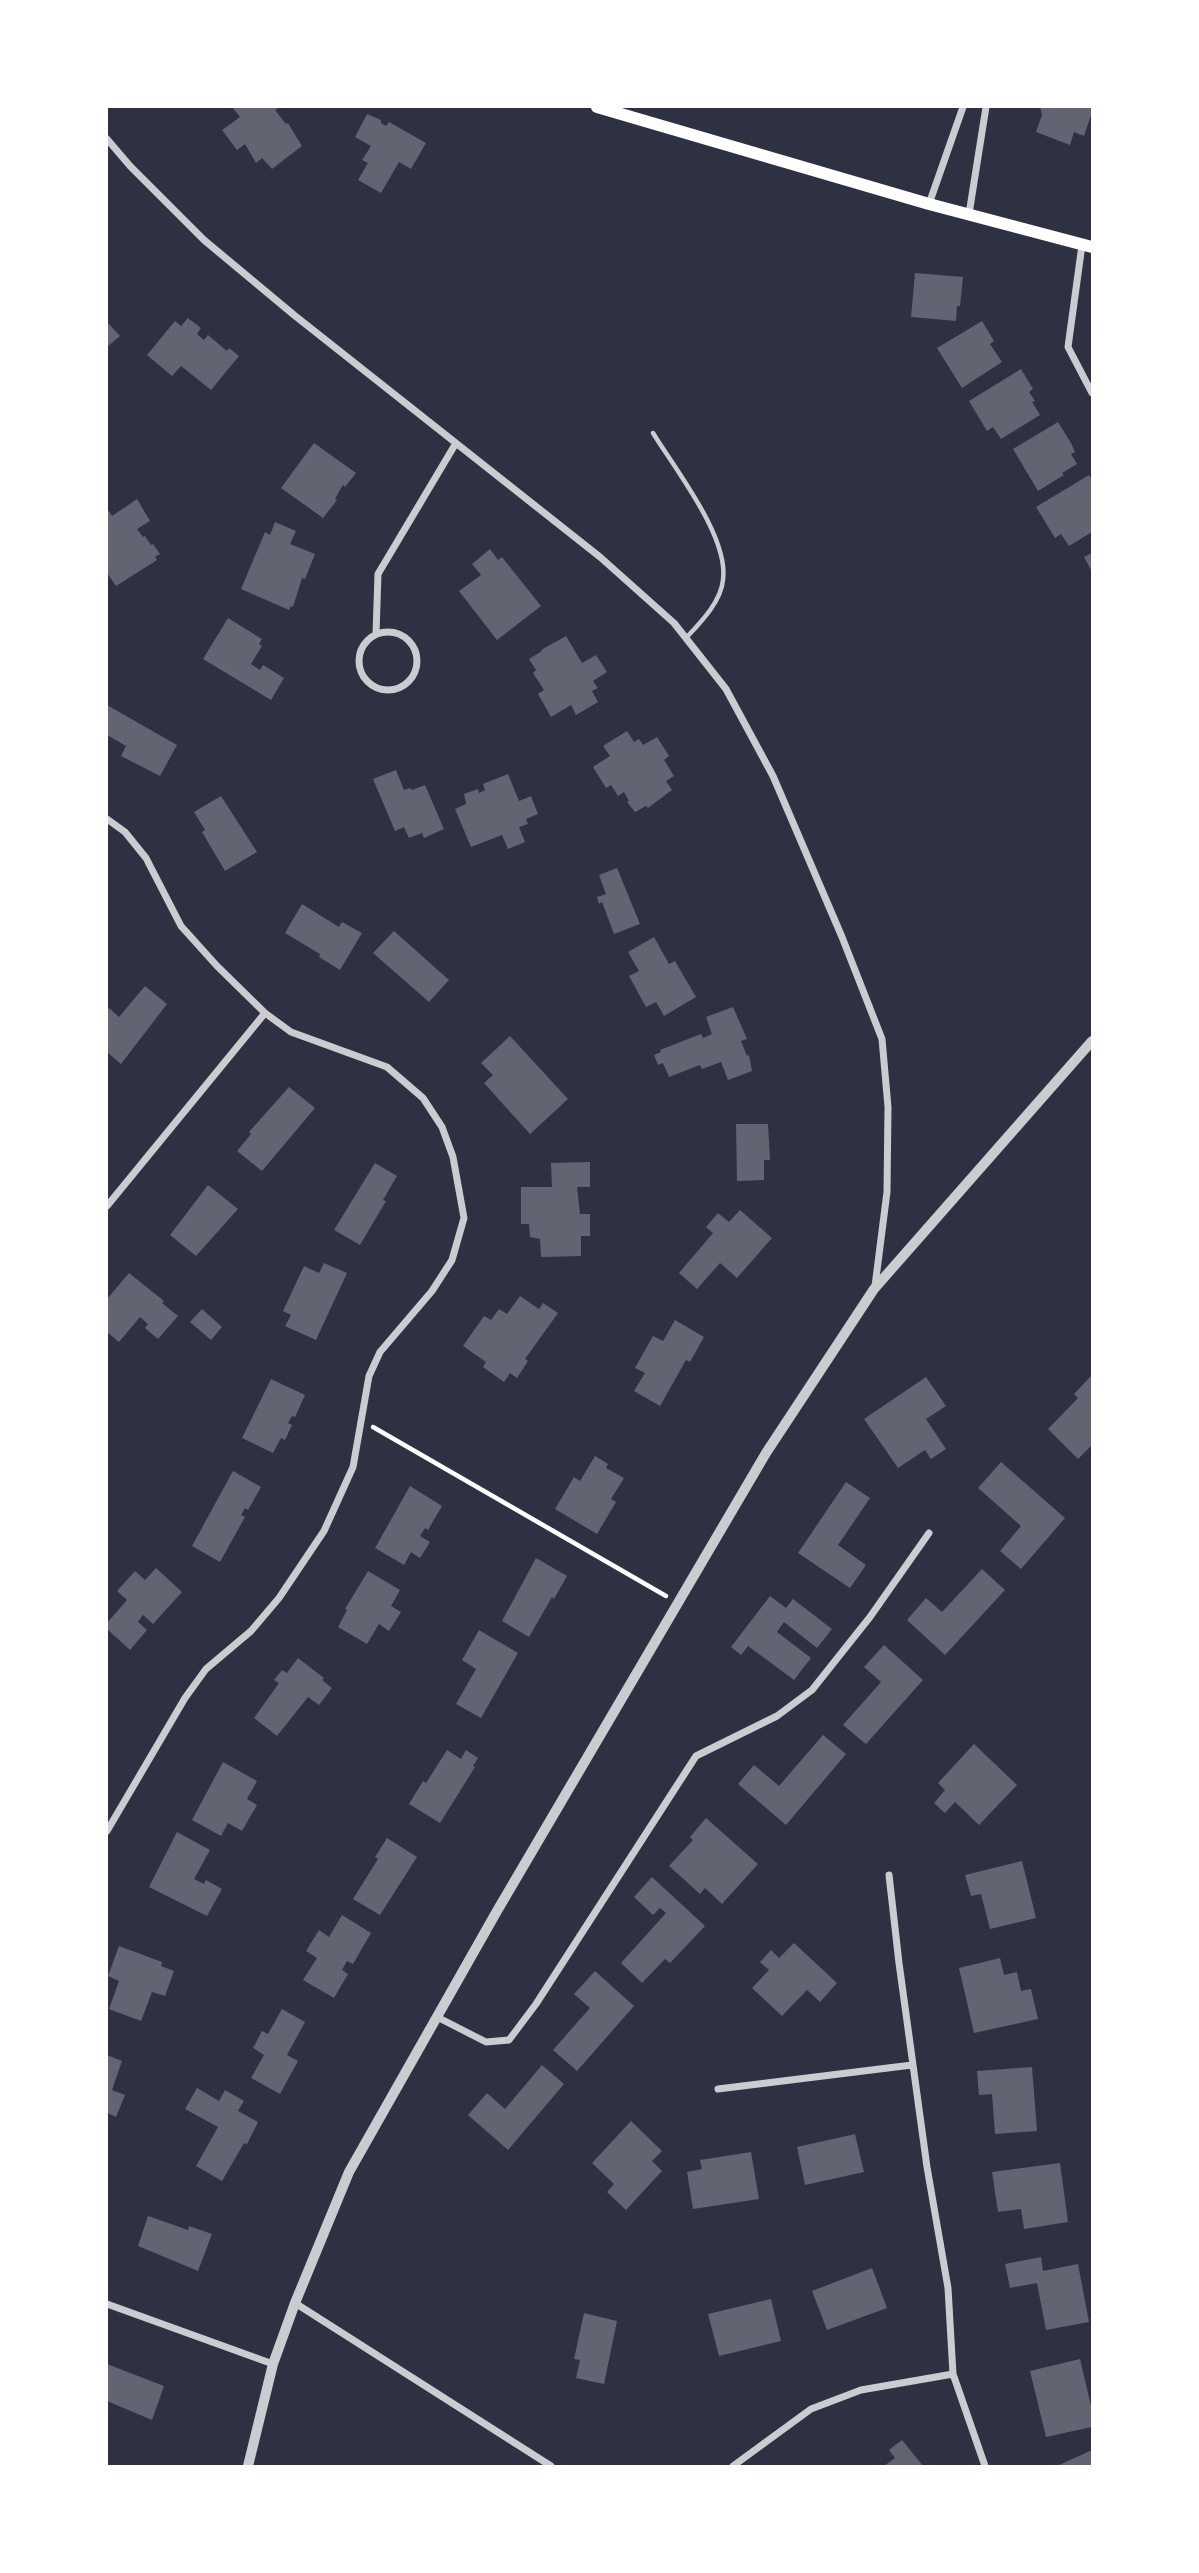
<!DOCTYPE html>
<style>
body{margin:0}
#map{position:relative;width:1199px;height:2573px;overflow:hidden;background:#2d3142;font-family:Arial,sans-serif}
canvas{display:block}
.frame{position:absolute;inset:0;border:108px solid #fff;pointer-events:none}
</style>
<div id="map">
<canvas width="1199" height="2573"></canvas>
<div class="frame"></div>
</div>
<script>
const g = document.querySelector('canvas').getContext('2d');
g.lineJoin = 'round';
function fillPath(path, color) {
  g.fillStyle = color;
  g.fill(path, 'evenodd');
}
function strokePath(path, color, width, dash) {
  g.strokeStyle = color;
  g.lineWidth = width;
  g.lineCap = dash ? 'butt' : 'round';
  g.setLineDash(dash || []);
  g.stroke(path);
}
const building = new Path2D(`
 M232,107H276L278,109L275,110L286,124L288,123L302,146L272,169L262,158L256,163L245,144L237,150L222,130L240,117Z
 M1040,107H1089L1092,108V112L1084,136L1074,132L1070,145L1036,132L1042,115Z
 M367,114L381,120V123L386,126L389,122L426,143L411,169L399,162L381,193L358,180L368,163L362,160L371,146L355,137Z
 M915,273L963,277L960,306H957L956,321L911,317Z
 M188,318L201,328L197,334L204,340L208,335L227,351L229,348L239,356L211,390L181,366L172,376L147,355L175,321L181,326Z
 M982,321L994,341L990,344L1002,362L962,388L937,348Z
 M107,322L120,336L107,347Z
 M1021,369L1033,389L1029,392L1035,401L1032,402L1040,415L1001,439L993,427L987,431L969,401Z
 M1058,422L1071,443L1075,452L1071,454L1077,464L1062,473L1064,475L1038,491L1013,449Z
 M314,443L356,473L345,487L343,485L341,488L335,499L337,500L323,518L281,488Z
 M1089,475L1092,481V532L1069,546L1061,534L1055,538L1036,507Z
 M137,499L150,521L137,529L143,537L145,536L151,545L153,544L160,554L155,557L157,560L116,586L107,573V512L109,511L112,516Z
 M275,522L296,531L290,544L315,554L305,579L302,578L293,607L291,606L289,610L241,589L265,532L270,535Z
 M490,549L498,560L502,557L541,606L497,640L459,591L481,575L472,564Z
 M1092,553V572L1084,557Z
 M228,618L262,639L259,644L262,646L251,664L260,670L263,665L284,678L271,700L203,659Z
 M566,636L582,663L596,655L607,672L593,681L598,688L592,691L598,702L576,715L571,705L551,717L538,694L544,690L533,673L536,670L529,659L542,651L541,650Z
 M107,705L177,745L160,776L121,756L126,746L107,735Z
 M627,731L634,742L639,739L643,745L657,737L669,756L664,760L674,776L666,781L672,790L648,808L646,806L635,812L627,802L629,801L624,792L618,796L611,785L606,788L593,767L610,756L603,746Z
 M396,770L404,790L410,788L412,790L425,785L444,829L424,838L422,833L409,838L404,827L395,831L373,779Z
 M508,774L519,801L531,796L538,814L526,819L528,824L519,827L525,842L508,849L502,835L471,847L455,809L466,804L464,794L478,789L479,793L485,790L483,784Z
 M221,796L257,852L225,871L202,832L205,830L194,812Z
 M617,868L640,924L614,934L602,902L599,904L597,897L606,894L599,875Z
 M302,904L339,927L342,922L362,933L340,970L319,957L320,954L285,933Z
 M394,931L449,980L429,1002L373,953Z
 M654,937L669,964L675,961L696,997L664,1016L656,1002L646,1007L629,976L639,971L628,952Z
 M145,986L167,1004L121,1064L107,1052V1011L109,1008L119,1017Z
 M733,1007L747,1039L741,1041L747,1056L749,1055L752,1071L728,1080L721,1062L702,1069L700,1065L669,1077L663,1063L658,1065L654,1055L661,1052L660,1050L701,1034L703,1038L712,1034L706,1017Z
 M510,1036L568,1099L530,1134L484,1083L493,1075L481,1063Z
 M289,1087L315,1108L262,1171L237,1151L251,1134L249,1132Z
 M736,1124H768L770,1160H764V1180L737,1181Z
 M590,1162V1187H577L580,1214H590V1236H581V1256L541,1257L540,1239L530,1237L529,1224H521V1187H552L551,1163Z
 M375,1163L397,1176L383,1200L386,1201L360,1245L334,1230Z
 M208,1185L238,1209L196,1256L170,1235Z
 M740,1210L772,1238L737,1278L720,1263L697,1289L679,1273L713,1233L706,1227L718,1213L729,1222Z
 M324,1263L347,1273L316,1340L285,1326L291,1315L283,1311L304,1266L319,1273Z
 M129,1273L164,1301L162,1303L178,1316L158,1339L145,1328L148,1324L140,1317L119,1342L107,1332V1299Z
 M520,1296L539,1309L543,1303L558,1313L525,1359L528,1361L517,1378L510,1373L504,1382L483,1367L486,1362L463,1346L484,1316L491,1320L499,1309L507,1314Z
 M202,1309L222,1327L211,1340L190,1322Z
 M675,1320L704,1337L690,1362L686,1360L660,1406L634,1391L645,1373L635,1368L653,1336L663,1341Z
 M1092,1375V1445L1078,1459L1048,1429L1078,1398L1074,1394Z
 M926,1377L946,1406L926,1419L946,1449L931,1459L925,1450L898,1468L864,1419Z
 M271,1379L305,1395L295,1417L292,1416L288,1423L292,1425L285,1440L281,1438L273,1453L242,1438Z
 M595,1456L608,1464L606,1468L624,1478L611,1499L616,1502L597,1534L555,1509L574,1477L580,1481Z
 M1001,1462L1065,1518L1021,1569L1000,1551L1021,1526L978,1488Z
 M233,1471L261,1487L248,1510L245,1508L241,1515L245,1517L220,1562L192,1546Z
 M846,1482L870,1498L838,1545L866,1565L850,1588L798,1553Z
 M410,1486L442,1506L428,1530L425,1528L420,1536L430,1542L420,1558L411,1552L404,1565L375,1548Z
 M536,1558L567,1576L554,1599L552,1597L529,1637L502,1621Z
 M156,1568L182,1592L153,1624L143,1615L138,1622L147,1630L130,1650L107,1629V1623L127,1600L117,1591L135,1571L145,1580Z
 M982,1569L1005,1590L945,1655L907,1620L926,1598L942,1612Z
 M368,1571L400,1590L391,1606L401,1612L389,1631L379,1624L367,1644L338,1627L347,1610L345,1609Z
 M770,1596L786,1608L793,1599L832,1629L817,1648L784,1622L777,1632L811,1658L794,1680L748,1646L741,1655L731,1647Z
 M479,1630L518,1653L481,1718L456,1704L476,1669L462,1660Z
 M884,1645L923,1680L866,1744L843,1725L881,1682L864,1667Z
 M298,1658L324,1678L322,1680L332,1688L319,1705L308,1697L277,1736L254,1718L279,1683L274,1680L282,1670L287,1673Z
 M823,1735L846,1754L786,1825L738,1784L754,1765L779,1786Z
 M974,1744L1017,1785L979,1825L955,1802L945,1813L934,1803L945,1790L938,1783Z
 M447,1750L461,1759L466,1750L478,1758L473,1766L475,1767L440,1823L409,1804L423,1781L426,1783Z
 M223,1762L257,1781L247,1799L257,1805L242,1831L228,1823L221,1836L192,1820Z
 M706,1818L758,1864L722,1904L705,1888L700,1894L669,1866L693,1840L690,1837Z
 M177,1832L210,1850L194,1879L204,1884L206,1880L222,1889L207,1916L149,1887Z
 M387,1838L417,1857L380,1915L353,1899L378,1859L375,1857Z
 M1022,1861L1036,1918L990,1929L981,1894L971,1896L965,1875Z
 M652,1877L705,1926L670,1963L665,1959L642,1983L621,1963L666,1913L660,1908L653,1915L634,1897Z
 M342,1915L371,1933L353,1964L347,1961L342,1970L348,1974L334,1998L303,1980L317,1958L306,1951L319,1930L329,1937Z
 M794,1943L837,1983L820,2002L807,1990L782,2016L752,1988L769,1970L760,1962L771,1950L779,1958Z
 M119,1946L162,1962L161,1966L174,1971L165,1996L152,1992L141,2021L109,2009L119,1981L108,1976Z
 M1000,1958L1004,1975L1017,1972L1021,1991L1031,1989L1038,2019L974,2033L959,1968Z
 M595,1971L634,2006L577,2071L553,2050L590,2008L574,1994Z
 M282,2009L305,2022L287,2055L298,2061L280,2094L251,2078L264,2055L253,2048L262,2031L268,2034Z
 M107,2055L122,2061L112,2090L125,2095L116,2117L107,2113Z
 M542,2065L564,2084L508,2150L468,2115L487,2093L505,2109Z
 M1032,2067L1037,2131L995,2134L992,2094L979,2095L977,2071Z
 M197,2088L219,2101L225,2090L244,2101L238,2111L258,2122L247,2144L244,2143L222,2181L196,2166L218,2127L185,2109Z
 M631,2121L662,2151L652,2161L662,2171L626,2210L607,2192L614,2184L592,2163Z
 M855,2134L864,2172L805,2185L797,2147Z
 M751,2152L759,2199L693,2209L687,2172L702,2169L700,2160Z
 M1060,2163L1068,2222L1024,2229L1021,2209L998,2212L992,2172Z
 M148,2216L188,2230L189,2226L212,2234L198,2271L138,2246Z
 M1041,2257L1043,2271L1078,2264L1089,2322L1046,2330L1037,2283L1010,2288L1005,2264Z
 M872,2268L887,2308L827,2330L812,2291Z
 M771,2299L781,2341L719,2356L708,2314Z
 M584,2313L617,2321L604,2384L576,2378L580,2360L574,2359Z
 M1080,2359L1092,2410V2427L1046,2437L1030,2371Z
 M107,2364L164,2386L152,2420L107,2401Z
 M902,2440L923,2466H884L895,2458L889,2450Z
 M1092,2450V2466H1057Z`);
const path = new Path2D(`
 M373,1427L666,1596`);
const service = new Path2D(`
 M653,433C675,469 729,537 723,580C721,602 700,623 686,638`);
const minor = new Path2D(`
 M107,139L130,166L204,240L294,315L600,557L674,623L726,689L773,776L842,937L882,1039L888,1107L887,1192L875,1286
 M929,204L963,107
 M969,214L986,107
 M1082,245L1068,347L1092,393
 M359 661a29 29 0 1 1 58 0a29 29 0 1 1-58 0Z
 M376,634L378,574L456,443
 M107,819L125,832L146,858L181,926L217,966L265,1013L291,1032L387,1067L423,1098L442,1127L453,1157L464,1218L452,1260L432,1291L380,1352L369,1376L353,1467L324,1531L279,1598L251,1631L206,1669L185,1698L107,1831
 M107,1206L265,1013
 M889,1875L899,1963L927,2167L948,2288L953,2374L985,2466
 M437,2017L486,2042L509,2040L536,2004L696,1756L777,1716L812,1690L870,1617L929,1533
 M718,2089L912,2065
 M295,2303L551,2466
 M107,2304L273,2364
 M733,2466L811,2409L861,2390L953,2374`);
const tertiary = new Path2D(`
 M248,2466L273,2364L295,2303L349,2172L497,1911L766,1453L874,1289L1092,1041`);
const secondary = new Path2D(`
 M597,107L929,204L1092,247`);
fillPath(building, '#626471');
strokePath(path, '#fff', 4.5);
strokePath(service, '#caccd0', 4.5);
strokePath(minor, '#caccd0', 7);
strokePath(tertiary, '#caccd0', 10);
strokePath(secondary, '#fff', 12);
</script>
